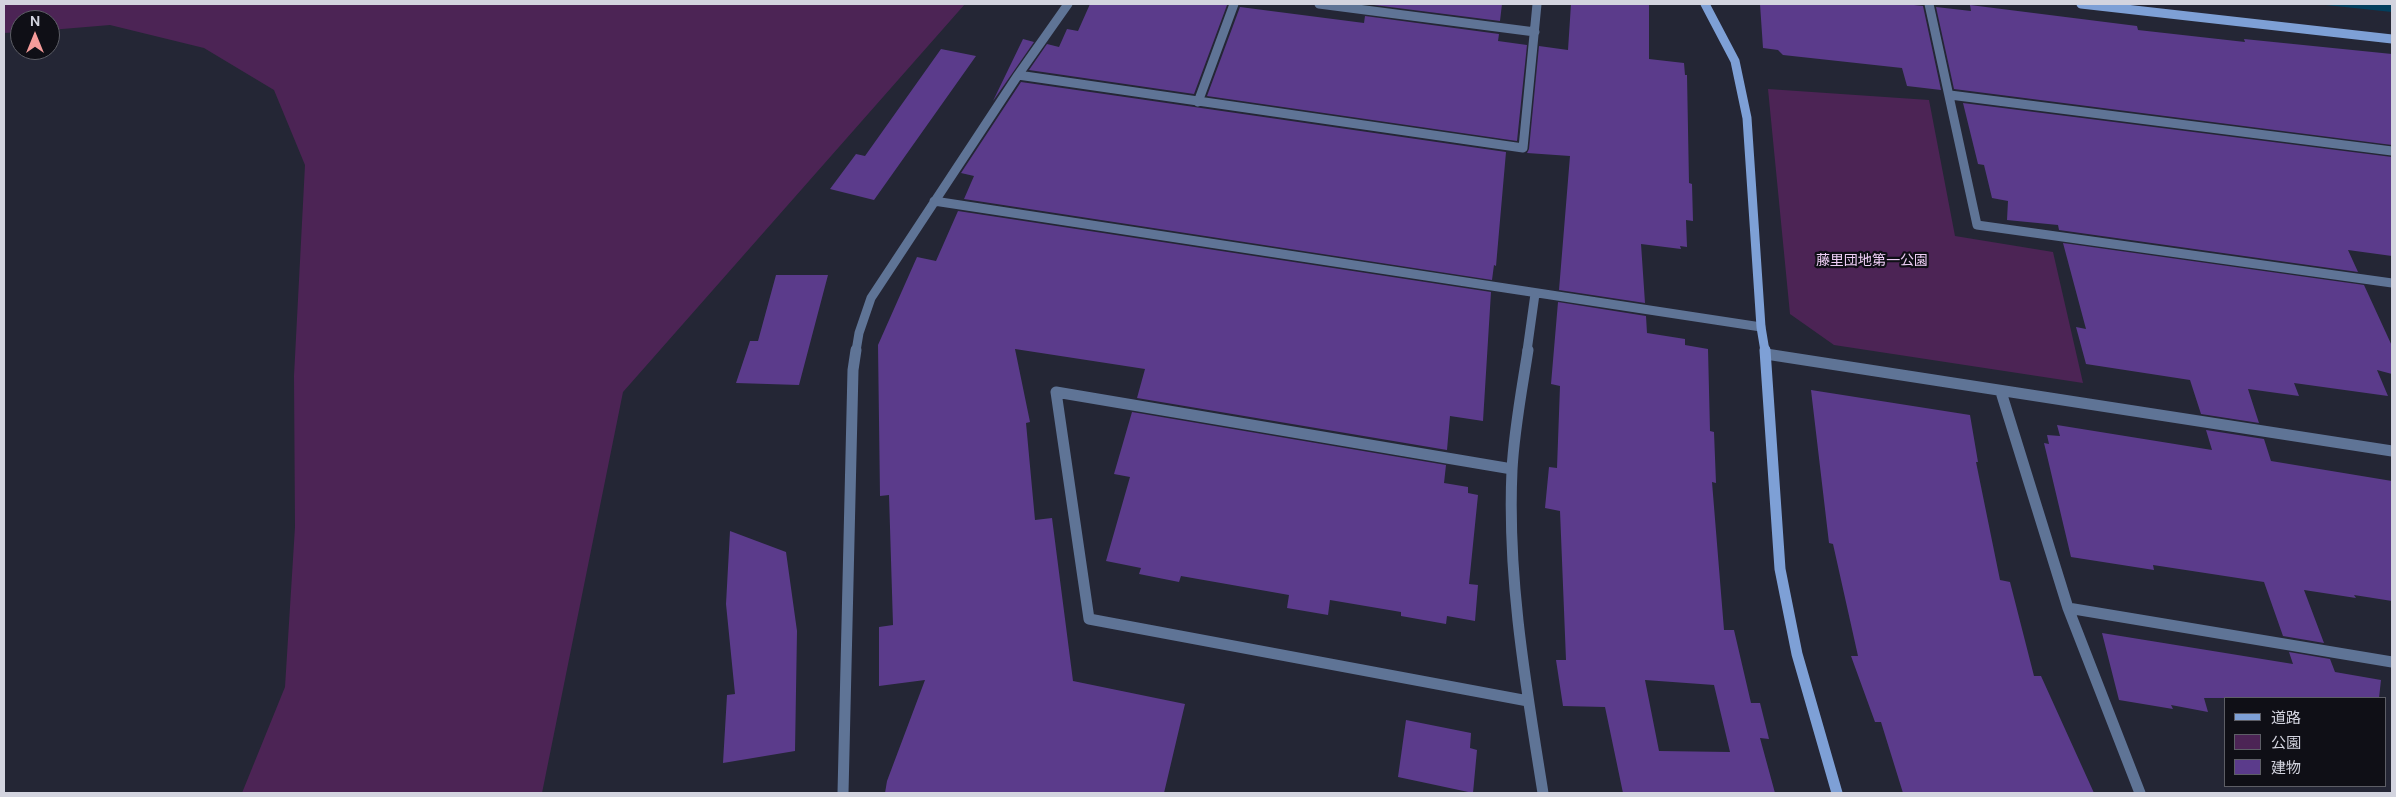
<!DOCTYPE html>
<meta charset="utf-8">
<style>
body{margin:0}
#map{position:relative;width:2396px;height:797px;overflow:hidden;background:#242635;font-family:"DM Sans","Noto Sans JP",sans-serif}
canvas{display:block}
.frame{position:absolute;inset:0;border:5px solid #d3d4df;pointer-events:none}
.legend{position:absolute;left:2224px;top:697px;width:162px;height:90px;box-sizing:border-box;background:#0f0f16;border:1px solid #5d5e66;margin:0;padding:6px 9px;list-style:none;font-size:15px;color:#d3d4df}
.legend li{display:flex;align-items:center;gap:10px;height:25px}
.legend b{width:25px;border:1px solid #5d5e66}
.north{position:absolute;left:10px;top:10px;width:50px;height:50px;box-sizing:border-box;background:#0f0f16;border:1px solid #5d5e66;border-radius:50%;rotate:0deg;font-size:14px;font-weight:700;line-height:20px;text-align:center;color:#d3d4df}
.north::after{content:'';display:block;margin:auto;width:18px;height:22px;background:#f59b9a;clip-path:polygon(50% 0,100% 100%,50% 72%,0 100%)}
</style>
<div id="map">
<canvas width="2396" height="797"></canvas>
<div class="frame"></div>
<ul class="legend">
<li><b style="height:6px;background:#7ea0d6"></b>道路</li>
<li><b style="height:14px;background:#4c2455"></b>公園</li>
<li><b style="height:14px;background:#5b3b8b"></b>建物</li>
</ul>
<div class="north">N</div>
</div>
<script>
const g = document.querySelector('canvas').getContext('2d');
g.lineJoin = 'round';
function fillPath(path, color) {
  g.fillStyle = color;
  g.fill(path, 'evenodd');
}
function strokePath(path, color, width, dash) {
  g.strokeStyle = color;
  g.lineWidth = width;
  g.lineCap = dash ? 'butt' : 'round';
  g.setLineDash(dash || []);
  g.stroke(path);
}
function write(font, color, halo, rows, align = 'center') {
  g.font = font + ' "DM Sans","Noto Sans JP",sans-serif';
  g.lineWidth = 4.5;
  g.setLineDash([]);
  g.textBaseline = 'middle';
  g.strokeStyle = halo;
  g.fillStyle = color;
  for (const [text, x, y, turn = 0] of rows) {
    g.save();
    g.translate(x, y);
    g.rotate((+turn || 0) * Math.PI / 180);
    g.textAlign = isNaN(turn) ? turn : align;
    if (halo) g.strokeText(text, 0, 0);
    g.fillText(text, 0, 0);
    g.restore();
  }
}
const green = new Path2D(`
 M4,4H965L623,392L542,793H242L285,687L295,527L294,376L305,165L274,90L204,48L110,25L50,30V20H20V32L4,33Z
 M1768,89L1929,100L1955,236L2053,252L2083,383L1834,345L1790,314Z`);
const water = new Path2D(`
 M2316,4H2392V12Z`);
const building = new Path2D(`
 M1090,4L1227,5L1194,94L1029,70L1047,44L1059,47L1067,29L1078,31Z
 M1366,4H1502L1500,21Z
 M1571,4H1649V59L1684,63L1685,75H1687L1689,183L1692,184L1693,221L1686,220L1687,247L1680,246L1681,249L1641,244L1645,303L1559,290L1570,156L1527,153L1529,149L1539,46L1568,50Z
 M1760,4H1905L1923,6L1941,90L1907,86L1902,68L1783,55L1778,50L1763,48Z
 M1970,5L2137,26L2138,30L2245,42L2244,39L2392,54V145L1954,89L1936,7L1971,11Z
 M1240,7L1364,23L1365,16L1499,34L1498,41L1527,45L1517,141L1207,96Z
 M1023,39L1034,42L993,101Z
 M941,49L976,56L874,200L830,189L856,154L865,156Z
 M1021,82L1506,152L1496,266L1494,265L1492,280L964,199L974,176L961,173Z
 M1963,103L2392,157V256L2348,250L2358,272L2059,230L2058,225L2007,220L2008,201L1992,198L1984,165L1978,164Z
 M958,211L1491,292L1483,421L1450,416L1447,450L1137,398L1145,369L1015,349L1030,422L1026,423L1035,520L1052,518L1073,681L1185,704L1164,793H885L887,781L925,680L879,686V627L893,625L889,495L880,496L878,345L917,257L936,261Z
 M2063,243L2364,285L2392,346V374L2377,370L2388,396L2294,383L2299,396L2248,389L2259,423L2201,414L2190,380L2086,364L2076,327L2086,329Z
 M776,275H828L799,385L736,383L750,341H758Z
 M1558,302L1646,316L1647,333L1685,339V345L1708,349L1710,431L1714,432L1716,483L1712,482L1724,630H1734L1751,703H1760L1769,739L1760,738L1775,793H1623L1605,707L1563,706L1556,660H1566L1560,511L1545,508L1549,467L1557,468L1560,386L1551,384ZM1645,680L1714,685L1730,752L1659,751Z
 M1811,390L1970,415L1978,462H1976L2000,580L2010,582L2034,676H2041L2094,793H1903L1881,722H1875L1851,656H1858L1833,544L1829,543Z
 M1132,412L1446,465L1444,483L1468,487V493L1478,495L1469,584L1478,585L1475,621L1447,616L1446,624L1401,616V612L1330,600L1328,615L1287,608L1289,595L1181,576L1179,582L1139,574L1141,568L1106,561L1130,477L1114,474Z
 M2057,425L2212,450L2206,430L2264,439L2271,461L2392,481V601L2354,595L2356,598L2304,590L2324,643L2283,636L2264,582L2153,565L2154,570L2071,557L2044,443L2049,444L2047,435L2060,436Z
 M730,531L786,552L797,631L795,751L723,763L727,695L735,694L726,604Z
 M2102,633L2293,664L2289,652L2330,659L2335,672L2381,680L2379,698H2204L2208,712L2171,705L2173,709L2119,700Z
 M1406,720L1471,733L1470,748L1477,750L1473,793L1398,777Z`);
const streetFar1 = new Path2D(`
 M1319,4L1535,32
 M1929,4L1977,225L2392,283
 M1018,75L1523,148L1537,4
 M1950,95L2392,151
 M1198,102L1234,4
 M934,201L1761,327
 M856,351L859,333L871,298L1018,75L1068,4
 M1527,351L1535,294`);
const street = new Path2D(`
 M1528,350C1522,389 1514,430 1512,470C1507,578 1526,686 1543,793
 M1766,354L2392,451
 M2001,392L2068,608L2140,793
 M1512,469L1056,392L1089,619L1528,701
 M2068,608L2392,662
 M843,793L853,370L856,350`);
const secondaryFar1 = new Path2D(`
 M1705,4L1735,61L1747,118L1761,327L1765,351
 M2081,4L2392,39`);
const secondary = new Path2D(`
 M1765,350L1780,569L1797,654L1837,793`);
const parkNames = [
 ["藤里団地第一公園",1872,261]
];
fillPath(green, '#4c2455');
fillPath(water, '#023f5e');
fillPath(building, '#5b3b8b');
strokePath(streetFar1, '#5f7496', 9);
strokePath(street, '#5f7496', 11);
strokePath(secondaryFar1, '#7ea0d6', 9);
strokePath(secondary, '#7ea0d6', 11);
write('14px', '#eecef5', '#0f0f16', parkNames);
</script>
